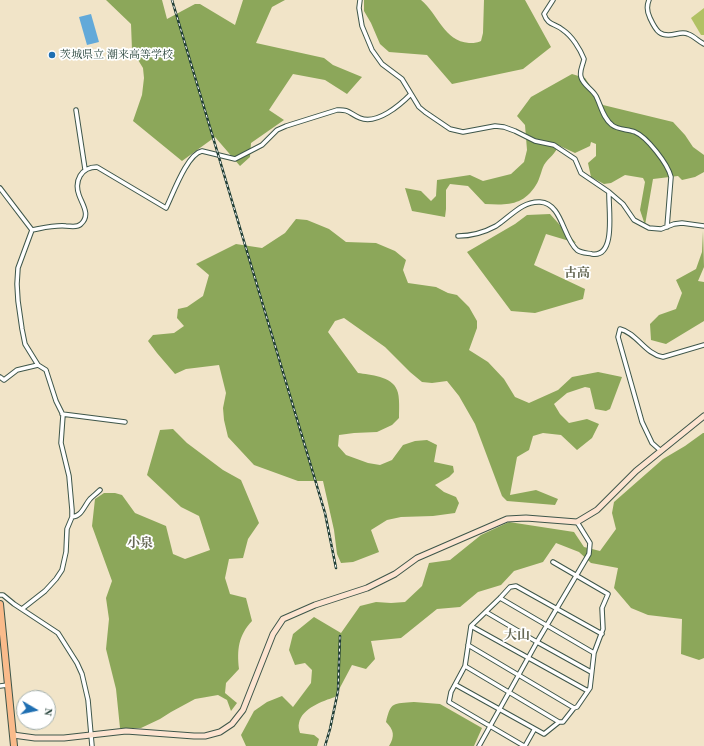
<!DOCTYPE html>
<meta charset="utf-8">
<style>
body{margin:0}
#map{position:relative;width:704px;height:746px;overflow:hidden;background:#f1e4c8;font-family:"Old Standard TT",serif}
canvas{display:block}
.north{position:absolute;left:16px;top:690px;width:40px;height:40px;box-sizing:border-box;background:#fff;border:1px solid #a5b1ae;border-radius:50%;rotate:99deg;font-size:11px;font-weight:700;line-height:16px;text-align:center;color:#1f3d34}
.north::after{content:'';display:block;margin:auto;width:14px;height:18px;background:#1f6fb2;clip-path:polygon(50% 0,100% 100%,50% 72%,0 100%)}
</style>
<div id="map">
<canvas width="704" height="746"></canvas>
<div class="north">N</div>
</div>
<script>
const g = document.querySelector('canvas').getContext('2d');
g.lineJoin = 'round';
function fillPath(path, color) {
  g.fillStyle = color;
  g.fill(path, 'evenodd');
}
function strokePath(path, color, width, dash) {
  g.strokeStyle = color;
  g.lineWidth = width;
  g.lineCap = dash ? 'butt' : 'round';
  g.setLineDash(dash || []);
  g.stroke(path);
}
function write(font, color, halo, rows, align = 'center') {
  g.font = font + ' "Old Standard TT","Noto Serif JP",serif';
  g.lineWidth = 3.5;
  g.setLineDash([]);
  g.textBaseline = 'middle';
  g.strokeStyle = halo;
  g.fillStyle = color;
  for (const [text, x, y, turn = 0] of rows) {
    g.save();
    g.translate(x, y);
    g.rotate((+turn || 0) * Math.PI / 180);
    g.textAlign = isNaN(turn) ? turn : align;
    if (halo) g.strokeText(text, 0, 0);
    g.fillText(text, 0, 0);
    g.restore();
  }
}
const green = new Path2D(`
 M704,8V35H701L691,18Z`);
const forest = new Path2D(`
 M106,0H162L167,19L195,4H200L235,25L243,0H285L272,7L256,43L324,58L333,65L362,77L347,94L325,80L293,74L269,110L284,120L251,143L250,157L240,166L215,137L182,161L133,121L142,95L144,78L143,68L132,50L131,24Z
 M364,0H421C438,14 444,41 469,43C474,43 476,43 481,41L483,33L484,0H525L551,47L523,69L452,84L427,55L389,52L380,44L371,23L364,11Z
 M572,74L585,78L603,105L673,122L685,135L693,147L704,155V172L695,177L682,180L678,176L653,179L645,225L640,210L645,182L643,178L625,175L611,183L604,184L591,177L588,163L596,156V144L591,142L590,146L575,153L558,145C557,153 548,158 544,165C541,171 540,179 536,185C523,206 507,205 485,204L468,186L450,184L446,190V209L445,217L412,211L405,188L421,191L431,201L436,196L437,180L470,175L483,181L511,174L524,162L527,150L525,125L517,116L531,97Z
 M550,214L576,243L546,234L534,265L585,289L583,299L535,313L511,311L467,252L515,224L527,215Z
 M296,219L307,220L329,229L346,242L376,243L395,251L406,260L403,270L408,283L436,287L448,293L457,295L469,307L477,321V328L469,350L488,362L504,379L515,397L529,403L558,390L572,377L598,372L622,377L610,409L606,411L595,409L590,388L585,387L567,393L554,404L560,414L569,423L587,419L599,424L592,438L577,450L561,435L543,433L533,436L529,450L517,457L510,495L536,490L558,499L555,505L507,501L502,496L475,424L459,396L447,381L432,383L422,382L410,372L385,347L344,318L335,321L328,332L358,373C370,375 392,376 397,390C400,396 399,411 399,418L392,425L377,432L354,433L339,435L338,446L346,455L368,463L380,465L392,460L403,445L415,441L427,440L437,445L434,462L453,466L454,472L449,477L435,485L444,492L456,497L459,503L455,513L433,516L401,517L387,520L371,530L379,552L353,562L341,563L337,554L334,530L323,481H298L254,465L228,437L224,420L223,408L226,393L219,365L186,369L175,374L157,353L148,341L153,335L174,333L184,326L177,318L178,309L187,307L203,296L209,275L196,264L236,244L262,248L285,233Z
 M703,231L704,267L698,281L704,282V321L666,344L651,340L650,324L659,315L676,309L682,293L676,280L696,269L702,252Z
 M173,429L187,443L223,470L241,480L259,523L248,539L243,558L229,559L225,578L230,594L246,598L252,621C238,636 237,650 239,669L226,683L225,693L237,703L231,711L227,700L218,695L195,699L171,712L160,719L141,728H120L116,689L106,649L109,619L106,598L112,581L92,526L95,499L104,493H115L122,495L135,513L166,526L173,554L185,559L210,550L199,516L181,507L147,475L160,430Z
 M703,433H704V658L699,660L681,654L682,619L648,615L631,608L614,588L618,568L591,563L579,552L556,543L543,562L514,571L501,585L478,592L460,607L437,609L401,638L371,641L375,659L366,669L352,665L335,697C323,701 302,708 299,723C298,726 299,730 300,733L314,735L319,739L317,746H246L241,735L254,711L267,702L282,696L293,707L311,683L312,670L305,663L295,665L289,650L293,634L314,617L341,633L360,606L376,602L391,603L405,602L422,586L429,563L450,560L481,535L509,522L574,532L584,547L600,551L616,529L612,513L614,502L663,459L685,446Z
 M414,702L440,704L482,728L474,746H389C395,736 394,730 386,722C391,701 393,704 414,702Z`);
const water = new Path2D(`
 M91,14L99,42L87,45L79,17Z`);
const street = new Path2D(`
 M360,0L359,8L362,26L372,50L382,64L402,79L419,107L425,112L450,129L463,132L495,126L504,127L515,131L535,141L554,145L575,159L581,173L609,192L623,204L634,220L649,228L661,229L674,224L682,223L704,226
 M553,0L544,14C548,26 555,23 563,30C572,36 580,49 584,59C583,65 579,71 581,77C583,85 592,89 596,96C601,106 603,118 612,125C618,130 628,129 635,132C647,137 668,164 671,177L667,227
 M649,0C646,7 647,12 650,18C656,31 660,38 676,34C680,33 684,32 688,34C694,36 698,41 704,44
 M76,110L85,169
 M0,188L32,230L18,268L17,284L18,301L22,329L25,344L38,365L46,370L56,401L63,415L61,443L69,476L72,510V517L67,529L66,552L62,570L56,579L45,591L22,609
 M32,230C43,228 54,225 66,226C71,226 77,228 81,224C91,215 82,204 79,195C74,181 81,167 97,167L166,208C173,194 187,154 202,151L235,159L262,145L277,130L286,126L337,110C349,109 350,114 360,118C377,125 400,105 411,94
 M458,236C470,236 485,232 496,226C510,217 522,201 540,202C562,203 563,238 577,250C581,253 587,253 592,254C617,258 608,207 609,192
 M0,377L4,380L17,370L38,365
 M62,414L125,422
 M661,451L652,443L642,422L618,337L620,329C637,333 645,354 663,357L704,345
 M72,517C82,516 84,506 90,499C93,496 97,493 100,490
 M0,595H3L14,604L58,633L77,663L82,674L88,700L92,746
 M500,598L594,653
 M486,612L537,642L591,672
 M471,626L588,691
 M468,645L574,708
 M465,666L559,722
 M456,685L544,734L559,722H563L574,708L577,707L590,688L594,653L603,629L602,608L608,594L553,562
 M0,686L8,685
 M479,746L537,642L589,554L590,543L577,522
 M524,746L449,702L451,692L465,666L471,626L500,598L510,587L516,586L602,634
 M525,746L534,730`);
const secondary = new Path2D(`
 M13,735L35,738H64L126,731L194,736H205L220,732L232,724L243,710L273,634L283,619L315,605L367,588L395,574L417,558L507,519L526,518L577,522L597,510L636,471L704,416`);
const highway = new Path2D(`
 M0,604L14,746`);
const rail = new Path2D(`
 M172,0L325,513L336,568
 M325,746L330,729L338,691L340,636`);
const markers = [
 [52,55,4,"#1f6fb2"]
];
const poiNames = [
 ["茨城県立 潮来高等学校",60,55]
];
const quarterNames = [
 ["古高",577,274],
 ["小泉",140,544],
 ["大山",517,636]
];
fillPath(green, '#b1c164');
fillPath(forest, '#8ca75a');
fillPath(water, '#62a9d9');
strokePath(street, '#3e564a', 5.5);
strokePath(secondary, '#3e564a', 7);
strokePath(highway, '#3e564a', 8);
strokePath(street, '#fff', 3.5);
strokePath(secondary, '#fde4d1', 5);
strokePath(highway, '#fabb8b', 6);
strokePath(rail, '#1f3d34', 2.5);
strokePath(rail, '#fff', 1, [3]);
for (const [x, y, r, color] of markers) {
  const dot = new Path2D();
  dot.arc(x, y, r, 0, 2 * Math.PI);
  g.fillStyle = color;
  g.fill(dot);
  strokePath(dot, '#fff', 1.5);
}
write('11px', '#1f3d34', '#fff', poiNames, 'left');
write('bold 13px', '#666854', '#fff', quarterNames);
</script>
